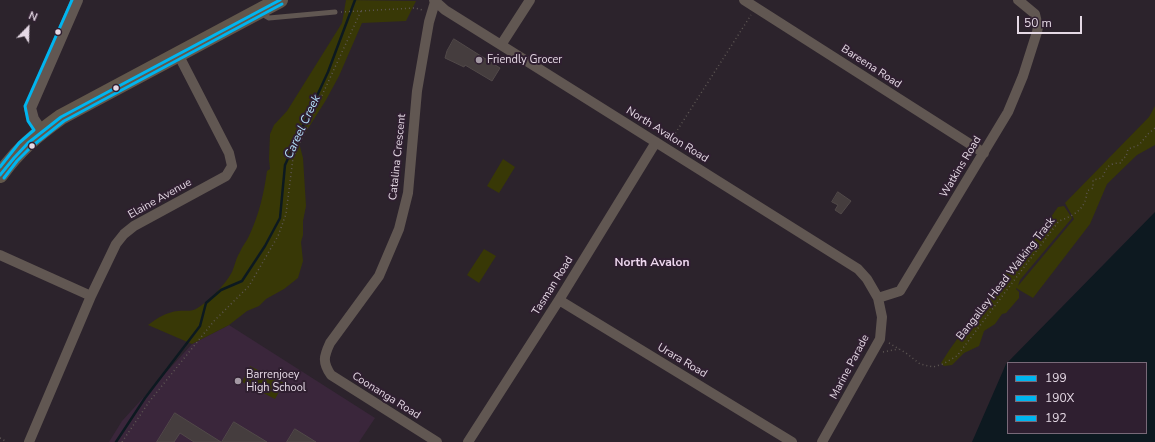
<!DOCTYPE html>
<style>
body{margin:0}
#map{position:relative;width:1155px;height:442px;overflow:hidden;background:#2c232c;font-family:"Nunito Sans",sans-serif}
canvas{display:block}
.legend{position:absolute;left:1007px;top:362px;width:140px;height:72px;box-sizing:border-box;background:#2f1f30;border:1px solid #786978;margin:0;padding:5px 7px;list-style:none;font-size:12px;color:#e5d9e5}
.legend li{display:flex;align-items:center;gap:8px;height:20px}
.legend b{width:20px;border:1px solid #786978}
.north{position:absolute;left:8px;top:8px;width:40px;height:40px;-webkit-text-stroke:3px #2f1f30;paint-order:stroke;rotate:23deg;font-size:11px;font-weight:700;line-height:16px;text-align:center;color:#e5d9e5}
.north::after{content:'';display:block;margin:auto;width:14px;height:18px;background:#e5d9e5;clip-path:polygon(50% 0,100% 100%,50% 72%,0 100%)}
.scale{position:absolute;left:1017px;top:16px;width:65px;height:18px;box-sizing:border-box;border:2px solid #e5d9e5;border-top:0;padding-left:5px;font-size:12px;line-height:14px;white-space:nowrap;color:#e5d9e5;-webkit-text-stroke:3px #2f1f30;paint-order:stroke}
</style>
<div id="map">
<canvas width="1155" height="442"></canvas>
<ul class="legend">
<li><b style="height:5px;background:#00b5ef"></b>199</li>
<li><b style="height:5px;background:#00b5ef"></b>190X</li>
<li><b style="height:5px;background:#00b5ef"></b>192</li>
</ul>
<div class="north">N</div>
<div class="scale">50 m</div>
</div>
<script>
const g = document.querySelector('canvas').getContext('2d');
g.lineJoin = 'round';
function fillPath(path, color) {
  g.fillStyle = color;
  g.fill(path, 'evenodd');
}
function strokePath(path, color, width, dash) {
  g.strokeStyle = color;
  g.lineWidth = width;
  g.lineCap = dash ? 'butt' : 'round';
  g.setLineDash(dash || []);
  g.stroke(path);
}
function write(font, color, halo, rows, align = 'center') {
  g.font = font + ' "Nunito Sans",sans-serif';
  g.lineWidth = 4;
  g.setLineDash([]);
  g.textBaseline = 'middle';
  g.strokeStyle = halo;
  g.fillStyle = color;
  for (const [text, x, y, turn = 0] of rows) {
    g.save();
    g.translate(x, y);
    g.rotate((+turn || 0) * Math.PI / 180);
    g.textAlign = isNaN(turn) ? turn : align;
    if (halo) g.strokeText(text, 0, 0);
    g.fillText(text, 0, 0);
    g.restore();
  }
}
const built = new Path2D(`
 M229,325L375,418L359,442H109L122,421L192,344Z`);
const green = new Path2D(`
 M346,0L416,1L406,21L362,23L339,76L326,100L299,143L303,158L306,206L303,221V235L301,242L303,261L298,278L284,289L266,299L259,306L247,311L229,325L192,344L148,325C157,318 167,312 178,311C185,310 189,312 196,309C209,301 225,285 232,272C235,265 236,258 240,252C242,246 247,241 249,236C259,215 264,193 267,171L270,169L269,159L270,134L274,125L287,111L342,23Z
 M1155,106V145L1137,155L1107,184L1090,224L1033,298L1016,288V289L1019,292V298L1006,313L1002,314L995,324L984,331L979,346L964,353L952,365L944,366L941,363L950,349L1009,268L1013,270L1058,207L1064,206L1072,218L1020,280L1018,286L1074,219L1065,203L1149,117Z
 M503,159L515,167L499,193L487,186Z
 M484,249L496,256L479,283L467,275Z
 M250,366L284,383L275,399L242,382Z`);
const water = new Path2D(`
 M1155,212V442H972L1006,364ZM1008,363H1146V433H1008Z`);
const stream = new Path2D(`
 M116,442L145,398L200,326L206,303L221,290L242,281L265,246L280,218L285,165L328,72L355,0`);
const building = new Path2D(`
 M454,39L500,68L492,81L465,65L464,67L445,58L447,51Z
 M838,192L851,201L841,214L835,210L838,205L832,202Z
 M175,413L221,442H194L180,433L174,442H157Z
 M234,422L267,442H222Z
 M295,429L316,442H287Z`);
const path = new Path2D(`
 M341,12L415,8L423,10
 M671,140L751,15
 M889,343L906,353L920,364L933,367L943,364L957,356L1059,221C1075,215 1086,209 1087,191L1093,188V180L1102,178C1107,168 1107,163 1121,163L1123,158L1126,157L1128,149L1139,145L1148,134L1155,128
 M883,352L899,349
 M0,438L7,442
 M122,442L149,402L214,321L249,286L278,236L286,214L293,158L361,11`);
const service = new Path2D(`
 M262,14L269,18L335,12`);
const minor = new Path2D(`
 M434,0L445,10L501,45L858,269L867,279L878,298L882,317L880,339L822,442
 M744,0L984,153
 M435,2L429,22L417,91L408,193L399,229L379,276L330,343C324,356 322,362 331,375L437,442
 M501,45L530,0
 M0,255L91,296
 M878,298L900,291L1008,112L1023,76L1037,32L1038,27L1035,14L1018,0
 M559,300L792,442
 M29,442L91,296L116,244L124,234L134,226L226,176L232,166L229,153L178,54
 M468,442L559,300L656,142`);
const tertiary = new Path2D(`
 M41,131L33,119L30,108L77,0`);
const primary = new Path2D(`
 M0,175C18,150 36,135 61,117L280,0`);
const bus1 = new Path2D(`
 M0,175L14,158L28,143L61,117L280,0`);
const bus2 = new Path2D(`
 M4,178L17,161L31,147L64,121L282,4`);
const bus3 = new Path2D(`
 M0,167L19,143L34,130L28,121L25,106L72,0`);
const markers = [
 [58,32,3.5,"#e5d9e5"],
 [479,60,4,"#a499a4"],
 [116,88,3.5,"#e5d9e5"],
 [32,146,3.5,"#e5d9e5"],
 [238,381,4,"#a499a4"]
];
const poiNames = [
 ["Friendly Grocer",487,60],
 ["Barrenjoey",246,375],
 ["High School",246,388]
];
const streetNames = [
 ["Bareena Road",871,67,33],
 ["North Avalon Road",667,135,32],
 ["Catalina Crescent",398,157,-84],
 ["Watkins Road",961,167,-59],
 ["Elaine Avenue",160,199,-29],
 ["Bangalley Head Walking Track",1006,279,-52],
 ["Tasman Road",553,286,-58],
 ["Urara Road",682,361,31],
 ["Marine Parade",850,367,-62],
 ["Coonanga Road",386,396,32]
];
const waterNames = [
 ["Careel Creek",303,127,-65]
];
const neighbourhoodNames = [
 ["North Avalon",652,263]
];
fillPath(built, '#3a263b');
fillPath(green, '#383806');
fillPath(water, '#0d1920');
strokePath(stream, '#0d1920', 2.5);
fillPath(building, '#453d3e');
strokePath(building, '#514949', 1);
strokePath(path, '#5d5653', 1.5, [1, 3]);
strokePath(service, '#615752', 5);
strokePath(minor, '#615752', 10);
strokePath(tertiary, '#615752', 12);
strokePath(primary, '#62574b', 16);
strokePath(bus1, '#00b5ef', 3);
strokePath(bus2, '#00b5ef', 3);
strokePath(bus3, '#00b5ef', 3);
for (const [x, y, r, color] of markers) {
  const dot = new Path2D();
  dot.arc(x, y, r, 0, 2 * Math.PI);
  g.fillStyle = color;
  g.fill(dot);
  strokePath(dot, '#2f1f30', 1.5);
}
write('11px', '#e5d9e5', '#2f1f30', poiNames, 'left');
write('11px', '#e5d9e5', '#2f1f30', streetNames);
write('italic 12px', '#b3e1fb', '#2f1f30', waterNames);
write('bold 12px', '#edd7ee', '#2f1f30', neighbourhoodNames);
</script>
